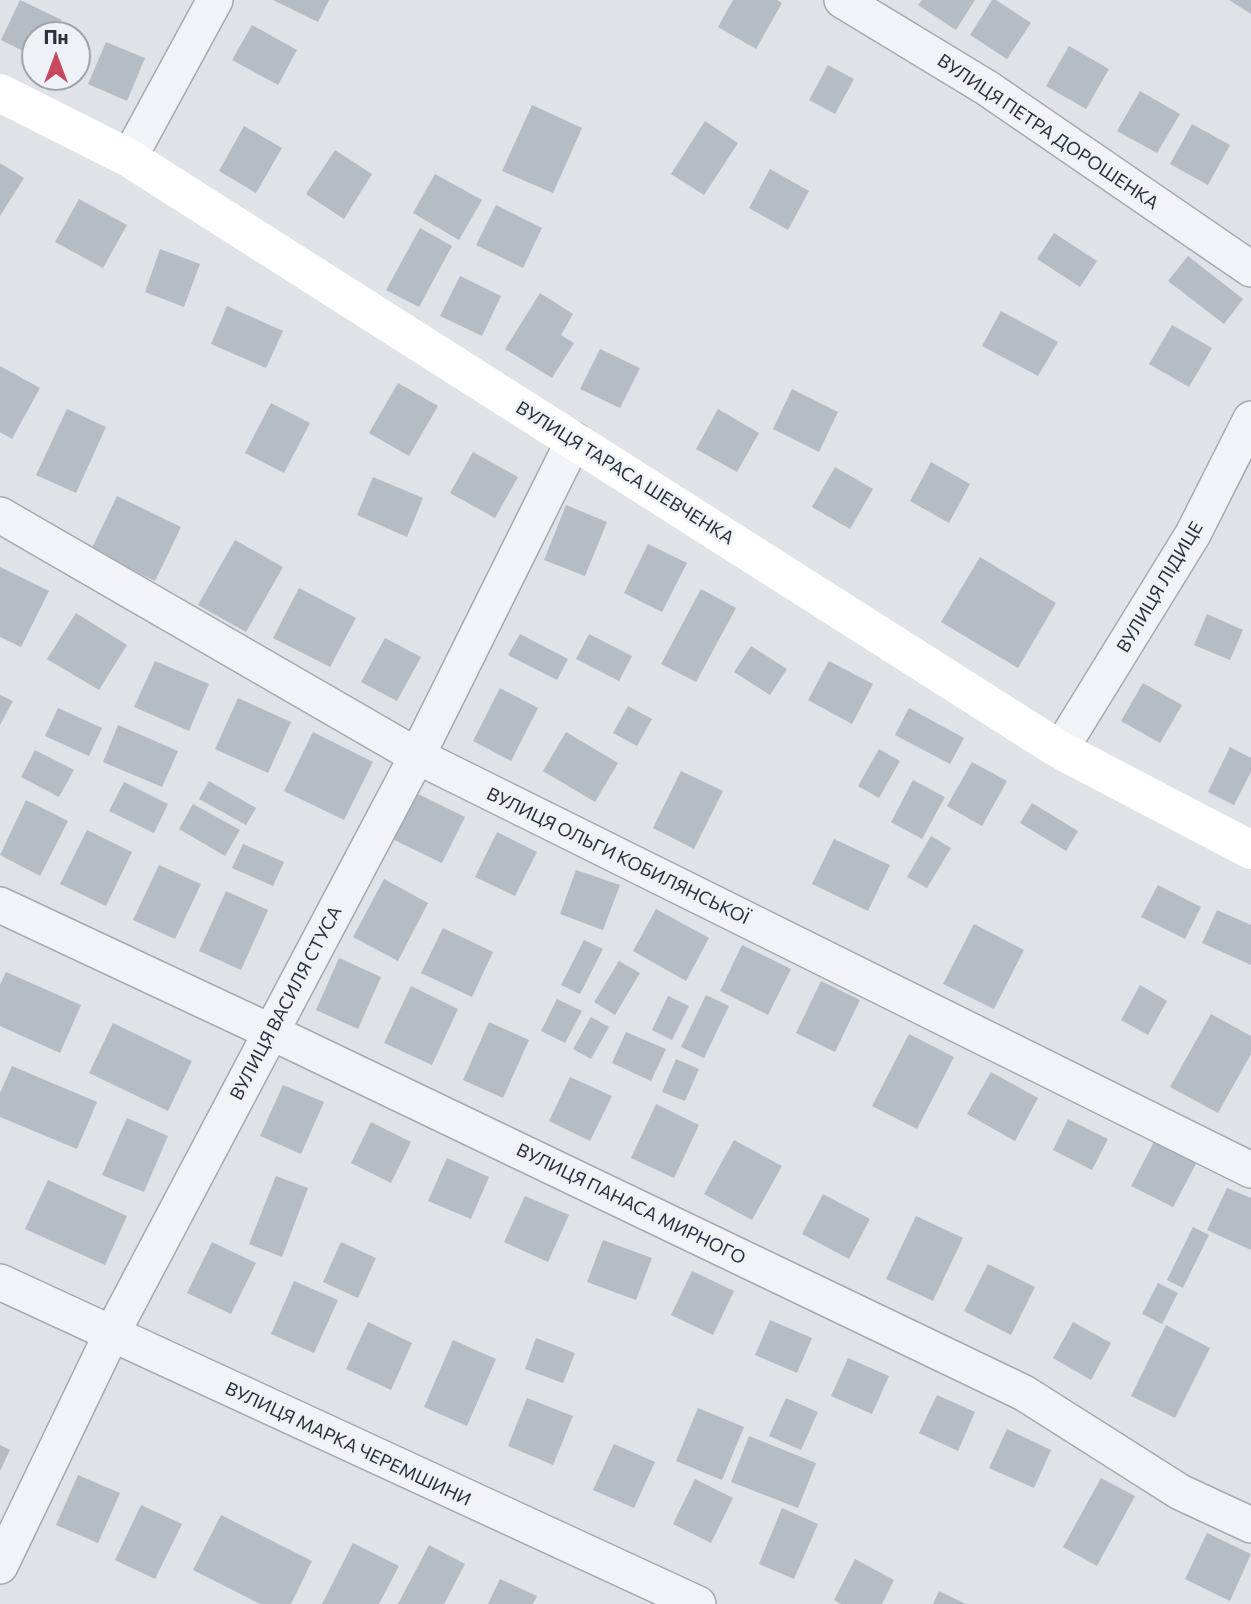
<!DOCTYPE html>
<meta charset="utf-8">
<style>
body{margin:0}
#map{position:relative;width:1251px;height:1604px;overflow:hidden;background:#dfe2e7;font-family:Commissioner,sans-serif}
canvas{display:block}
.north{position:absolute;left:21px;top:21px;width:70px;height:70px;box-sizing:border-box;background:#eef1f5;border:2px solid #9fa4ab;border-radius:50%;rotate:0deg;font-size:19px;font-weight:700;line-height:28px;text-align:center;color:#29313d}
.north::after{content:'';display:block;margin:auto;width:24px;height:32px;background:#c64a60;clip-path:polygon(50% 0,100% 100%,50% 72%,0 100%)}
</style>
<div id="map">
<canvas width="1251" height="1604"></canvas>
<div class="north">Пн</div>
</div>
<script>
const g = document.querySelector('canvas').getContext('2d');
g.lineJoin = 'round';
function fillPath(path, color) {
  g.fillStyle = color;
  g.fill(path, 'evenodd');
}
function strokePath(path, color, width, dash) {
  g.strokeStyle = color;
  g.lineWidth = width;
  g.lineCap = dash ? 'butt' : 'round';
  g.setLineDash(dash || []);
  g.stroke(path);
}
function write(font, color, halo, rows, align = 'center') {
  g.font = font + ' Commissioner,sans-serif';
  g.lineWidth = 5;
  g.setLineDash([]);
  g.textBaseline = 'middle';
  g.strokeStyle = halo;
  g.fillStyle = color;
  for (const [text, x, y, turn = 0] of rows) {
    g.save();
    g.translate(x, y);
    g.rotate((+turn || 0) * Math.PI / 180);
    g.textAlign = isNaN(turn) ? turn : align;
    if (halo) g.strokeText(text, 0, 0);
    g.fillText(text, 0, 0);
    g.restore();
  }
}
const building = new Path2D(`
 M20,0L62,20L54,35H35V57L1,40Z
 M273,0H329L318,22Z
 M733,0H777L782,3L756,49L718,27Z
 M922,0H975L956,30L918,5Z
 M992,0H996L1031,23L1007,59L970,35Z
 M1229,0H1251V14Z
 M252,25L297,50L278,85L232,60Z
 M106,42L145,58L127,101L88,84Z
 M1069,46L1109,69L1086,109L1046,86Z
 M828,65L854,79L835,114L809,100Z
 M1140,91L1180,114L1157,153L1117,131Z
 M532,105L582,128L553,193L502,171Z
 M705,121L738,143L704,195L671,174Z
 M1192,124L1230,145L1208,185L1170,164Z
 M244,126L282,148L256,193L219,171Z
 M335,150L372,174L344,219L306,194Z
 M0,163L24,178L0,216Z
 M770,169L809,191L788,230L749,208Z
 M435,174L482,200L459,240L413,213Z
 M79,199L127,225L103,268L55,242Z
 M496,205L542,228L523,268L476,245Z
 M420,228L452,246L419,307L386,290Z
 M1054,233L1097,261L1080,287L1037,259Z
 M160,249L200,264L184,307L145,292Z
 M1188,256L1243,299L1224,324L1168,281Z
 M460,276L501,296L482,336L440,316Z
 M540,293L573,314L561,335L574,343L552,378L505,349Z
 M227,306L283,331L266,368L211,344Z
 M1001,311L1058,342L1038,376L982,346Z
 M1172,325L1212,348L1189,387L1149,364Z
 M600,349L640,368L620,408L580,389Z
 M0,366L40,388L12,439L0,432Z
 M398,383L438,406L409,456L369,433Z
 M792,389L838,412L819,452L773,429Z
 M271,403L310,423L284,473L245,453Z
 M67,409L106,427L76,493L36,475Z
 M718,409L759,433L737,472L696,449Z
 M473,452L518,477L495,518L450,493Z
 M931,462L970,484L949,523L910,501Z
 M835,467L873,489L850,529L812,507Z
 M373,477L423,498L407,537L357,515Z
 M117,496L181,527L155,581L91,550Z
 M566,505L607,522L585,576L544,560Z
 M235,540L283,567L246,632L198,605Z
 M648,544L687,563L662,612L624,593Z
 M980,557L1056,603L1018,668L941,622Z
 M0,567L49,591L21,647L0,637Z
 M299,588L356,618L330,667L273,638Z
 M701,589L736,608L696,682L661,664Z
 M76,613L127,645L99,690L47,659Z
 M1207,614L1243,630L1230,660L1194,645Z
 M520,634L568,659L557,680L508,655Z
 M589,634L632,656L619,681L576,659Z
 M385,638L421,657L397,701L361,682Z
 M751,646L787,669L770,695L734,672Z
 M155,661L209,684L189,731L134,707Z
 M829,661L873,684L852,724L808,700Z
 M1143,683L1182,705L1160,743L1121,721Z
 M500,688L538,708L511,761L473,741Z
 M0,695L13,701L0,725Z
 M238,698L291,722L268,773L215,749Z
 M628,706L652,719L637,746L613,733Z
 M58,708L102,728L89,756L45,736Z
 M909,708L964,738L950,764L895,735Z
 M118,725L178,751L162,787L103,762Z
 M313,732L373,762L344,820L284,791Z
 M566,732L618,763L595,802L543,771Z
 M1230,747L1251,758V772L1234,805L1208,792Z
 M879,749L900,761L879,798L858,786Z
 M35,750L74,770L59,797L21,777Z
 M972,762L1007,781L982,826L947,806Z
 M681,771L723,791L694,849L653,828Z
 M913,780L945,797L922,839L891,822Z
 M209,781L256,808L246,825L199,799Z
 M124,782L168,804L154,833L109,811Z
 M414,792L465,817L442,863L392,839Z
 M26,800L68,821L40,876L0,855Z
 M1032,803L1078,831L1066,851L1020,823Z
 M193,804L240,830L225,856L179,829Z
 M87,830L132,852L106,906L60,884Z
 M497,832L537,852L515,896L475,877Z
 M931,836L951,848L927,888L907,877Z
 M834,839L890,865L868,911L812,884Z
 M243,844L284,862L273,886L232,868Z
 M159,865L201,884L175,939L133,920Z
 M576,870L620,885L603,930L560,914Z
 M384,879L428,903L398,961L353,937Z
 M1158,885L1201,907L1185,939L1141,917Z
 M226,891L268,910L241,970L199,951Z
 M656,909L709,938L686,981L633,951Z
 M1217,910L1251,925V965L1202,943Z
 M974,924L1024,950L994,1009L943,984Z
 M443,928L493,952L472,997L421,973Z
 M584,940L603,949L580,994L561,985Z
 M742,945L791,969L768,1015L720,991Z
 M339,958L381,977L358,1029L316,1010Z
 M619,961L640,973L615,1015L594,1002Z
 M6,972L81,1005L60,1053L0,1026V985Z
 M821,981L860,1000L835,1052L796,1033Z
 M1140,985L1167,1001L1148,1035L1121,1020Z
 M411,986L458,1009L432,1065L384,1043Z
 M706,995L729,1006L704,1058L681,1047Z
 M668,996L689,1006L672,1040L652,1030Z
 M557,999L582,1011L565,1043L541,1031Z
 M1211,1014L1251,1036V1054L1218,1113L1170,1087Z
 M591,1017L609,1027L591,1059L573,1049Z
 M489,1022L529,1040L503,1098L463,1080Z
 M113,1023L192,1061L168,1111L89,1073Z
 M626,1032L666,1049L651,1081L612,1063Z
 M909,1034L954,1057L917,1129L872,1106Z
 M676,1059L699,1069L685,1101L662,1092Z
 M12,1066L97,1102L77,1149L0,1117V1093Z
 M991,1072L1038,1098L1015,1141L967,1114Z
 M570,1077L612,1096L590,1141L549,1121Z
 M283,1085L324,1102L301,1154L260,1136Z
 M656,1104L699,1125L674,1178L631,1158Z
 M127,1118L168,1136L144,1192L102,1175Z
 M1068,1119L1108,1139L1092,1170L1053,1150Z
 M371,1122L411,1142L391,1183L351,1163Z
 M734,1140L782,1166L752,1220L704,1194Z
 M1155,1140L1197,1162L1173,1207L1131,1186Z
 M447,1158L489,1177L471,1219L428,1201Z
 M276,1176L308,1188L282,1257L249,1244Z
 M48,1180L127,1216L105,1265L25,1229Z
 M1227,1188L1251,1198V1250L1207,1230Z
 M823,1194L870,1219L849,1259L802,1234Z
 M525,1196L569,1215L548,1262L504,1242Z
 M916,1216L963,1238L933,1301L886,1279Z
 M1193,1227L1209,1235L1183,1288L1167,1280Z
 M603,1240L652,1258L636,1300L587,1282Z
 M212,1242L256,1263L231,1314L187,1293Z
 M341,1242L376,1258L358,1298L323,1282Z
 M988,1264L1035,1287L1011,1335L964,1311Z
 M692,1271L734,1291L713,1335L671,1315Z
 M294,1281L338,1300L314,1353L271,1334Z
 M1158,1283L1178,1293L1162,1324L1142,1314Z
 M770,1320L812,1338L797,1373L755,1355Z
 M368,1322L412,1343L391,1390L346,1369Z
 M1073,1322L1111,1343L1091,1380L1053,1358Z
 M1166,1325L1210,1348L1175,1418L1131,1396Z
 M536,1338L575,1353L563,1383L525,1369Z
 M453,1340L496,1359L467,1426L424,1407Z
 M848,1358L889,1376L872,1414L831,1396Z
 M937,1395L975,1412L958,1451L919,1433Z
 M527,1398L573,1416L553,1465L508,1446Z
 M786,1398L818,1412L801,1450L769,1436Z
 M698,1408L744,1427L722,1480L676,1461Z
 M1007,1429L1051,1450L1034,1488L989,1468Z
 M749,1436L816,1463L798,1508L731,1482Z
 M614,1444L655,1462L634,1508L593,1490Z
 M0,1445L10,1450L0,1471Z
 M78,1475L120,1493L98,1543L56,1525Z
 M1101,1478L1135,1496L1097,1566L1063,1547Z
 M695,1479L733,1498L711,1543L673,1524Z
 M141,1505L182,1524L155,1579L115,1560Z
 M782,1508L818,1524L794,1579L759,1564Z
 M221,1515L312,1561L291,1604H260L193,1570Z
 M1207,1533L1251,1554L1230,1601L1185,1579Z
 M353,1543L399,1566L379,1604H322Z
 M429,1545L465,1564L444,1604H398Z
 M855,1559L894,1580L882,1604H841L834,1600Z
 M500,1579L537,1596L533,1604H488Z
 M939,1591L966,1604H933Z`);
const street = new Path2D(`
 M842,0L987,88L1251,269
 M129,158L215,0
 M0,515L417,756L1251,1170
 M1060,750L1193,534L1251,419
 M0,905L271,1032L1024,1393L1180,1492L1251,1525
 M0,1282L698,1604
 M0,1566L111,1335L417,756L574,440`);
const secondary = new Path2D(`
 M0,93L129,158L1060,750L1251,850`);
const streetNames = [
 ["ВУЛИЦЯ ПЕТРА ДОРОШЕНКА",1048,132,34],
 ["ВУЛИЦЯ ТАРАСА ШЕВЧЕНКА",625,473,32],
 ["ВУЛИЦЯ ЛІДИЦЕ",1160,587,-59],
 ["ВУЛИЦЯ ОЛЬГИ КОБИЛЯНСЬКОЇ",618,856,26],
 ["ВУЛИЦЯ ВАСИЛЯ СТУСА",286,1003,-62],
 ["ВУЛИЦЯ ПАНАСА МИРНОГО",631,1204,26],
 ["ВУЛИЦЯ МАРКА ЧЕРЕМШИНИ",348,1444,25]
];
fillPath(building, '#b6bcc4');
strokePath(street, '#a5a9b1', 38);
strokePath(street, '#f1f3f6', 35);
strokePath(secondary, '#fff', 38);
write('18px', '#29313d', '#eef1f5', streetNames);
</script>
